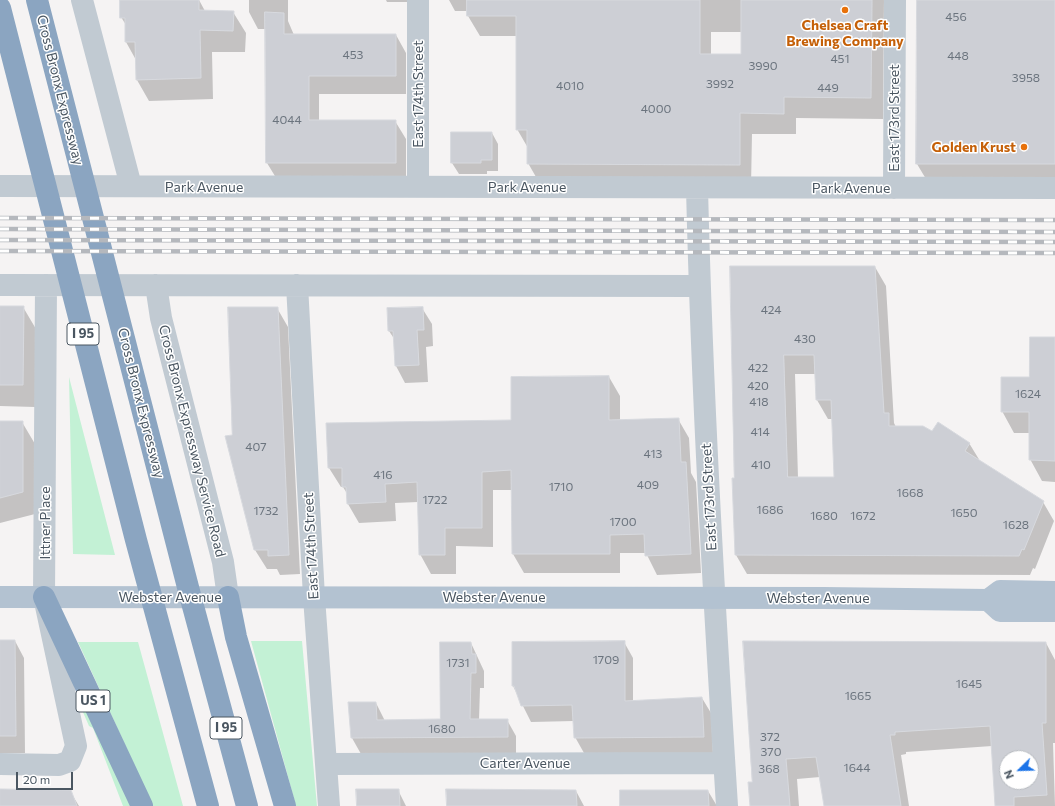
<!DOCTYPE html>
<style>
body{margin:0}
#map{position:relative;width:1055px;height:806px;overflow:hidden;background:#f5f3f3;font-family:Commissioner,sans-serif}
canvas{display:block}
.north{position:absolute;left:999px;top:750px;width:40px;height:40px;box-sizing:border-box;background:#fff;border:1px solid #b7bbc0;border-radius:50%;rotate:247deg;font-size:11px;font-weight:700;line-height:16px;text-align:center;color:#4a5661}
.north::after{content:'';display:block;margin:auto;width:14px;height:18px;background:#1a73e8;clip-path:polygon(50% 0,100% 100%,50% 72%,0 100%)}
.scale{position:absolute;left:16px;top:772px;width:57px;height:18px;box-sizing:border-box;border:2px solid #4a5661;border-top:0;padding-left:5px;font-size:12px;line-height:14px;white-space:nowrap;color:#4a5661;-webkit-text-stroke:3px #fff;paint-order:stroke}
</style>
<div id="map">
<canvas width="1055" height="806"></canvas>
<div class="north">N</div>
<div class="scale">20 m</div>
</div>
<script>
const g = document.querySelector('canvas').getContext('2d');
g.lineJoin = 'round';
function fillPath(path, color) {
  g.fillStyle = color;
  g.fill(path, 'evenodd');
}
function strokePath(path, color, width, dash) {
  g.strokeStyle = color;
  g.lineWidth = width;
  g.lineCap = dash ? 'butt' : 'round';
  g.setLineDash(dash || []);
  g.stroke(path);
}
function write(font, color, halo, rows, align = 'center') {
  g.font = font + ' Commissioner,sans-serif';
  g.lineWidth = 3;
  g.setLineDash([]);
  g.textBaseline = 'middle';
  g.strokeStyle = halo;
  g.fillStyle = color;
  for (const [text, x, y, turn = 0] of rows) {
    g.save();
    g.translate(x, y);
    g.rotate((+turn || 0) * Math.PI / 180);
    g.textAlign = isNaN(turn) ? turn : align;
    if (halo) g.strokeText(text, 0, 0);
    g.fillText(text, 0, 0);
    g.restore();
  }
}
const green = new Path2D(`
 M69,377L115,555L73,554Z
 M251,641H302L317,806H296Z
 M78,642H138L183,806H153Z
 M83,701L132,806H123L93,728L89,726L79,703Z`);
const shadow = new Path2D(`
 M121,0H199L205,11L233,12L246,33L245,52H212L213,99L149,101L137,80L136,60L126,42V25L121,17Z
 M249,0H288V21L294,35H396L406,53V94H319V121H395L406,139V182L278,181L267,163L266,29H258L249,12Z
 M386,0H407V2H387Z
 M449,0H884L883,119L796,118V134H752L751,186L540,184L528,163V148L517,129V36H480L468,16V11H455ZM711,32H742V55H711Z
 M918,0H1055V185L929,184L917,164Z
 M492,133L498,144V171H487V174H459L452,163Z
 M731,267H875L886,286L894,423L896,427L969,443L980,461L1043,502L1054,521L1035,569L1033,568L1030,575L747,574L736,555ZM795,374H816L817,400L828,419H833L835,478H798Z
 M0,307H23L36,329L35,407L0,406Z
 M277,308L288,327L300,574L280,575L277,569H267L255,550L233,435Z
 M422,308L432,324L433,346L426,347L428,382L405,383L396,366L395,340L389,331L388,309Z
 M1055,338V482L1042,481L1030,459V433H1014L1002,411L1030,378Z
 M609,377L620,396V421L678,419L689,438L691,473L696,482L701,573L657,575L646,553H620V573H524L513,554V490H493V547L456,546V574H431L420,554L418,502L395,503L396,521L359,523L348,504V495L343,487H341L329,468L512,421Z
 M0,422H22L35,444V514L0,523Z
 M0,641H15L24,658L25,753H0Z
 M624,642L633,658V702L702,698L711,713L713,753H584L575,737L574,721L531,722L513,686Z
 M744,642L1046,643L1055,660V743H1053L1055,806H996L992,746L906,752V754L901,755L909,806H825L820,777L797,779L799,806H751L753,783ZM1007,758H1031V782H1007Z
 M471,643L484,671V688H480L479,720H507L516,736V753L361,754L352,738L376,703L385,721L441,720Z
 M0,790L70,791L79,806H0Z
 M398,790L406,806H358Z
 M576,791L584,806H448Z
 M708,791L717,806H621Z`);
const building = new Path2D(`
 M120,0H199V10L234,11L233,31L200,30L201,78L136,80L135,42H125V18H120Z
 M467,0H700V54H741V0H872L871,98L784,97V114L740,113V165L527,164V130H516V16H467Z
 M917,0H1055V164H916Z
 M265,12L284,13V34H396V76H309V120H396V163H266Z
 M451,132H492V160H481V163H451Z
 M730,266H875L884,413H889V426H923L932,431L938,422L970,443L965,451L1044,501L1024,550L1022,549L1019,556L735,555L732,478H734ZM784,355H814L816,400H831L834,477H788Z
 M0,306H24L23,385H0Z
 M228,307H278L289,555L268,556V550H254L225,436L232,435Z
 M423,307L424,330H417L419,365L395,366L393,331H388L387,308Z
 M1030,337H1055V461L1029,460V412H1001V377H1029Z
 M609,376V420L679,418L681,462H686L691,554L645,556L644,534L610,535V554H512L511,470L482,472V528H445V555H419L417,482L385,484L386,502L347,504L346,487H342V468H328L326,423L511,420V377Z
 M0,421H23V492L0,498Z
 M0,640H15L16,736H0Z
 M625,641V701L702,697L704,737L574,738L572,705L521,706L514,686H512V642Z
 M743,641L1046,642V723H1042L1047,795L1014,797V806H995L990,726L895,732V735H890L901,806H824L816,757L786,759L790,806H750L748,782H752ZM1007,758H1031V782H1007Z
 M440,642H471L472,654H476V673H471L470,719H508V737L351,738L348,702H376L377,720L440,719Z
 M0,789L71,790L77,806H0Z
 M356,789H399L400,806H357Z
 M446,789L576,790L577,806H447Z
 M620,790H708L709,806H620Z`);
const minor = new Path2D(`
 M82,0L131,186
 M418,0V187
 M0,186L1055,188
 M697,188C702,394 714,600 727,806
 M894,188L895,0
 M0,285L699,286
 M156,285L161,318L223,562L228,597
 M297,285L314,597L329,806
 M0,764L59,765L70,761L76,746L44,597L46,285
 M326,764L724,763`);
const major = new Path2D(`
 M0,597L824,598L988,600L1000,591L1055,592
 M988,600L1000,611H1055`);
const highway = new Path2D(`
 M37,0L190,595L247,806
 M0,8L136,540L208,806
 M44,597L142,806
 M228,597L236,637L285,806`);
const rail = new Path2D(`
 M0,218L1055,220
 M0,229L1055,232
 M0,240L1055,242
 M0,251L1055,253`);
const markers = [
 [845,10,4,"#e8710a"],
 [1024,147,4,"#e8710a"]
];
const numberNames = [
 ["456",956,17],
 ["453",353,55],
 ["448",958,56],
 ["451",840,59],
 ["3990",763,66],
 ["3958",1026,78],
 ["3992",720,84],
 ["4010",570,86],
 ["449",828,88],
 ["4000",656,109],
 ["4044",287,120],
 ["424",771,310],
 ["430",805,339],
 ["422",758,368],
 ["420",758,386],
 ["1624",1028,394],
 ["418",759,402],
 ["414",760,432],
 ["407",256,447],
 ["413",653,454],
 ["410",761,465],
 ["416",383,475],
 ["409",648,485],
 ["1710",561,487],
 ["1668",910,493],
 ["1722",435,500],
 ["1686",770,510],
 ["1732",266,511],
 ["1650",964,513],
 ["1680",824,516],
 ["1672",863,516],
 ["1700",623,522],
 ["1628",1016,525],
 ["1709",606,660],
 ["1731",458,663],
 ["1645",969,684],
 ["1665",858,696],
 ["1680",442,729],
 ["372",770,737],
 ["370",771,752],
 ["1644",857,768],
 ["368",769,769]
];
const shields = [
 [83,334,32],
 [93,701,34],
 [226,728,32]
];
const shieldNames = [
 ["I 95",83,334],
 ["US 1",93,701],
 ["I 95",226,728]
];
const foodNames = [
 ["Chelsea Craft",845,25],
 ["Brewing Company",845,41],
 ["Golden Krust",1016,147,"right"]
];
const streetNames = [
 ["Cross Bronx Expressway",60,90,76],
 ["East 174th Street",418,94,-90],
 ["East 173rd Street",894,118,-90],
 ["Park Avenue",204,187],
 ["Park Avenue",527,187],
 ["Park Avenue",851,188],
 ["Cross Bronx Expressway",141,403,76],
 ["Cross Bronx Expressway Service Road",192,441,76],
 ["East 173rd Street",709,497,-93],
 ["Ittner Place",45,523,-90],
 ["East 174th Street",311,546,-93],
 ["Webster Avenue",170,597],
 ["Webster Avenue",494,597],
 ["Webster Avenue",818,598],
 ["Carter Avenue",525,763]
];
fillPath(green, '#c3f1d5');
fillPath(shadow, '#0003');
fillPath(building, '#cdcfd5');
strokePath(building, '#d7d9de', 1);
strokePath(minor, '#c1cad2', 22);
strokePath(major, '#b3c2d1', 22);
strokePath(highway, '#8ba5c1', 22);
strokePath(rail, '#b5b8bd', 4.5);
strokePath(rail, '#fff', 3, [9]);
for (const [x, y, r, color] of markers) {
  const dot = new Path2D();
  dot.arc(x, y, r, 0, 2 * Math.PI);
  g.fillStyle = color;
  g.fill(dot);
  strokePath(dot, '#fff', 1.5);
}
write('12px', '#6b747e', null, numberNames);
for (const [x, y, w] of shields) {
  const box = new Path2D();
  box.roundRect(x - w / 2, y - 11, w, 22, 3);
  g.fillStyle = '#fff';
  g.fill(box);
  strokePath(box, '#4a5661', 1);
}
write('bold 13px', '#4a5661', null, shieldNames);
write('bold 14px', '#c56008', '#fff', foodNames);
write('14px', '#4a5661', '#fff', streetNames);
</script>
